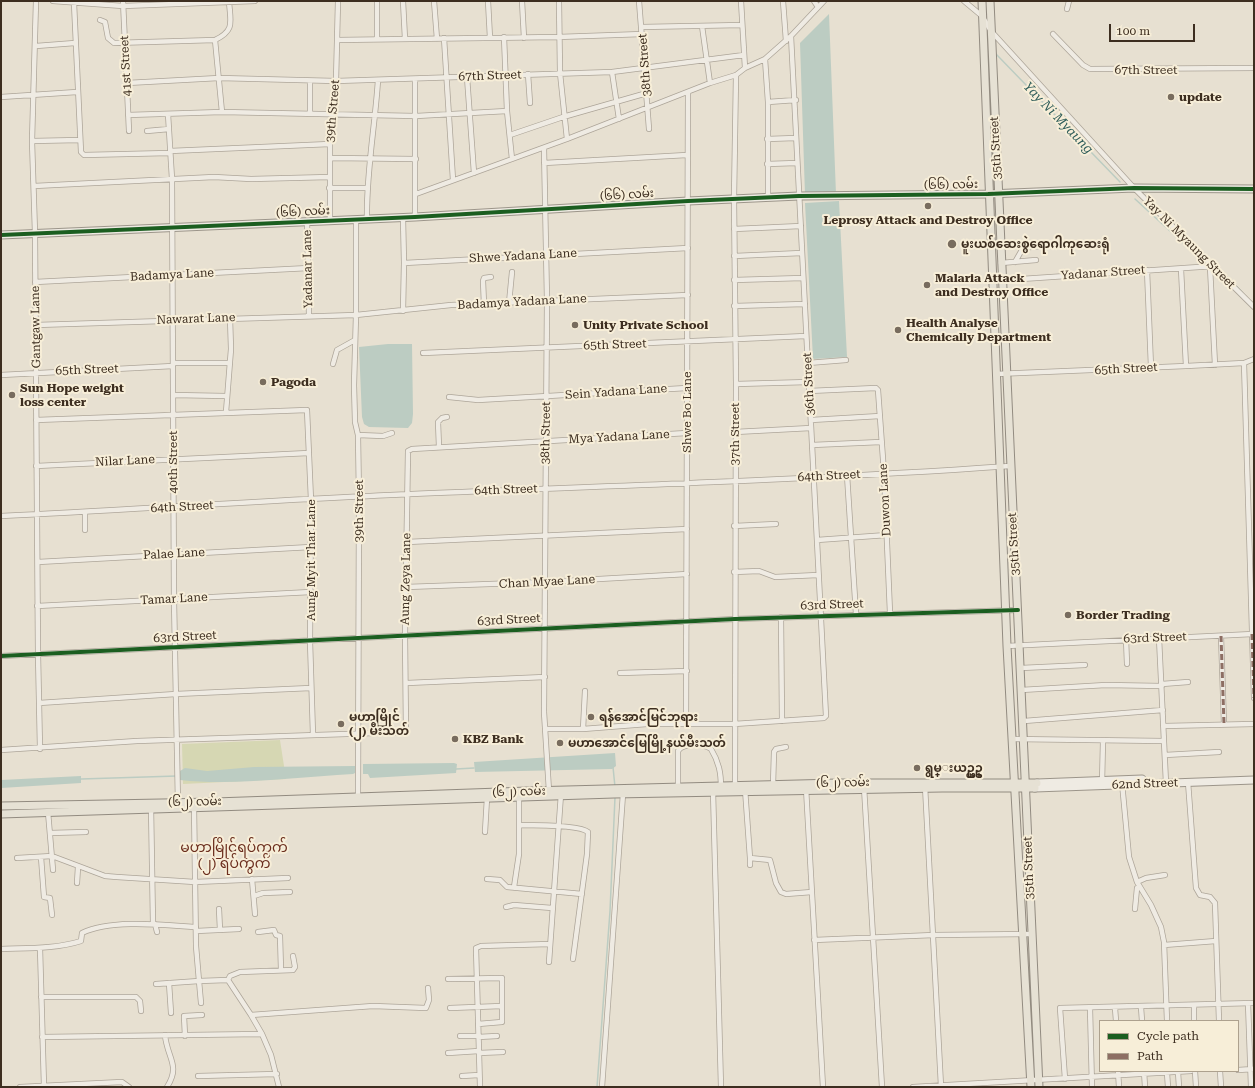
<!DOCTYPE html>
<meta charset="utf-8">
<style>
body{margin:0}
#map{position:relative;width:1255px;height:1088px;overflow:hidden;background:#e7e0d1;font-family:"Roboto Serif",serif}
canvas{display:block}
.frame{position:absolute;inset:0;border:2px solid #3d2e20;pointer-events:none}
.legend{position:absolute;left:1099px;top:1020px;width:140px;height:52px;box-sizing:border-box;background:#f7eed8;border:1px solid #ada18e;margin:0;padding:5px 7px;list-style:none;font-size:12px;color:#3d2e20}
.legend li{display:flex;align-items:center;gap:8px;height:20px}
.legend b{width:20px;border:1px solid #ada18e}
.scale{position:absolute;left:1109px;top:24px;width:86px;height:18px;box-sizing:border-box;border:2px solid #3d2e20;border-top:0;padding-left:5px;font-size:12px;line-height:14px;white-space:nowrap;color:#3d2e20;-webkit-text-stroke:3px #f7eed8;paint-order:stroke}
</style>
<div id="map">
<canvas width="1255" height="1088"></canvas>
<div class="frame"></div>
<ul class="legend">
<li><b style="height:5px;background:#1b5e20"></b>Cycle path</li>
<li><b style="height:5px;background:#8d6e63"></b>Path</li>
</ul>
<div class="scale">100 m</div>
</div>
<script>
const g = document.querySelector('canvas').getContext('2d');
g.lineJoin = 'round';
function fillPath(path, color) {
  g.fillStyle = color;
  g.fill(path, 'evenodd');
}
function strokePath(path, color, width, dash) {
  g.strokeStyle = color;
  g.lineWidth = width;
  g.lineCap = dash ? 'butt' : 'round';
  g.setLineDash(dash || []);
  g.stroke(path);
}
function write(font, color, halo, rows, align = 'center') {
  g.font = font + ' "Roboto Serif","Noto Sans Myanmar",serif';
  g.lineWidth = 4;
  g.setLineDash([]);
  g.textBaseline = 'middle';
  g.strokeStyle = halo;
  g.fillStyle = color;
  for (const [text, x, y, turn = 0] of rows) {
    g.save();
    g.translate(x, y);
    g.rotate((+turn || 0) * Math.PI / 180);
    g.textAlign = isNaN(turn) ? turn : align;
    if (halo) g.strokeText(text, 0, 0);
    g.fillText(text, 0, 0);
    g.restore();
  }
}
const green = new Path2D(`
 M280,740L286,779L183,784L182,744Z`);
const water = new Path2D(`
 M829,14L836,194L805,195L800,43Z
 M839,201L847,357L813,359L805,203Z
 M388,344H412L413,414L412,423L408,428L369,427L364,424L362,417L359,347Z
 M615,753L616,766L612,769L475,772L474,762Z
 M454,763L457,764L456,773L370,778L368,774H363V764Z
 M355,766V773L353,774C298,777 234,786 180,780V771L185,768L207,771L254,767Z
 M81,776V783L1,788V780Z`);
const stream = new Path2D(`
 M996,54L1120,182
 M1135,199L1205,263
 M1224,274L1242,292
 M613,767L615,787
 M456,769L474,768
 M81,779L177,776
 M597,1087L610,911L615,797`);
const street = new Path2D(`
 M36,1L32,141L35,233L38,654L40,749
 M53,1L123,6L255,1
 M123,1L129,131
 M403,1L405,39
 M434,1L437,39
 M488,1L490,38
 M522,1L524,38
 M559,1L560,73L567,139
 M639,1L649,129
 M741,1L745,68
 M783,1L786,41
 M814,1L818,7
 M964,1L982,16L991,31L1134,188L1254,307
 M74,3L81,152L84,155L170,153
 M1067,9L1069,1
 M100,20L105,22L108,38L114,43L215,40L222,112
 M702,26L710,83
 M642,27L742,25
 M1053,34L1083,65L1090,69L1254,68
 M504,37L507,111L512,159
 M444,38L453,180
 M377,39V1
 M215,40C236,30 230,21 229,1
 M337,40L558,37L643,34
 M36,46L75,43
 M765,59L768,102V198
 M612,72L619,119
 M528,74L530,103
 M467,77L474,173
 M415,79V217
 M127,83L219,78L336,81L612,72L744,55
 M1,97L77,92
 M768,102L796,100
 M310,113V81
 M168,114L172,179L174,600L178,804
 M128,115L222,112L416,116L507,111
 M147,131L169,129
 M510,135L563,117L647,93
 M767,139L796,138
 M32,141L80,140
 M544,148L547,300L544,712L549,791
 M170,151L330,144
 M330,158L416,159
 M544,163L687,155
 M767,164L797,163
 M34,186L214,177L251,179L330,177
 M329,188H367
 M416,194L567,139L710,83L736,75L745,68L765,59L791,36L824,1
 M403,218L404,263L688,248
 M367,219C366,173 375,127 378,80
 M356,220V315L354,385L355,422L358,435L359,498L358,800
 M330,221V144L336,81L338,1
 M307,222L309,316
 M734,229L801,226
 M734,256L802,253
 M1015,262L1023,248L1040,246
 M1001,263L1036,260
 M1210,267L1215,365
 M1181,269L1186,366
 M1147,270L1151,367
 M734,280L803,278
 M992,281L1214,266
 M35,282L309,268
 M509,303L512,272
 M484,304L483,281L484,278L491,277
 M734,306L805,304
 M403,311L404,263
 M36,325L356,315L451,305L688,295
 M423,353L806,336
 M173,363H229
 M808,363L846,360
 M1244,363L1254,698
 M333,364L337,350L355,340
 M996,374L1186,366L1244,363L1254,359
 M1,375L173,366
 M736,384L809,382
 M809,391L876,388L878,390L884,473L890,613
 M173,395L226,396
 M449,397L478,400L687,388
 M226,412L231,349L230,318
 M36,420L307,410L311,500L310,641L313,735
 M811,420L880,416
 M735,432L811,428
 M358,435L383,436L392,433
 M812,445L881,442
 M439,447L438,422L442,418L447,417
 M36,466L309,453
 M847,475L856,614
 M85,512V530
 M1,516C138,509 275,500 412,494C611,486 811,480 1010,466
 M734,526L776,524
 M817,540L887,535
 M407,542L687,529
 M38,562L311,547
 M734,572L759,571L775,577L818,575
 M406,587L546,582L687,574
 M37,606L311,592
 M781,617L782,721
 M1221,636L1224,724
 M1159,638L1166,783
 M1126,639L1127,664
 M1007,646L1253,634
 M1,656L735,619L1018,610
 M1021,668L1085,665
 M620,673L687,671
 M407,683L545,677
 M1162,684L1188,682
 M1021,690L1106,685L1162,686
 M39,703L176,694L311,688
 M1024,721L1163,710
 M686,723L688,92
 M1164,726L1254,724
 M545,729H583L647,724H734L824,718L826,716L791,36
 M583,729L585,691
 M1012,739L1164,741
 M1,750L137,741L406,732L405,635L408,451L412,449L687,433
 M1165,755L1219,752
 M1188,782L1196,888L1200,895L1210,897L1215,903L1219,1021
 M1102,783L1103,741
 M1122,783L1129,857L1137,882L1151,905L1161,927L1164,942L1167,1021
 M773,785L774,752L776,749L786,747
 M925,786L941,1086
 M735,787L736,384L734,199L736,75
 M864,787L882,1087
 M678,788V751C683,743 703,743 711,749C719,762 721,773 721,788
 M806,788L823,1087
 M745,789L750,858L770,860L776,883L781,892L786,894L812,892
 M713,791L721,1087
 M151,806L153,924
 M194,806L196,946L199,981L228,980L251,1015L373,1006L426,1008L429,1000L428,988
 M48,812L53,870
 M520,825C533,825 580,825 588,832L587,854L573,959
 M485,832L487,798
 M50,833L86,832
 M41,857L44,897L50,898L52,915
 M17,858L52,856L105,876L117,877L195,882L288,878
 M750,858V865
 M252,879L255,914
 M487,879L500,880L507,887L582,894
 M1137,882L1146,878L1165,875
 M77,883L78,867
 M514,887L519,854V798
 M254,896L263,893L290,892
 M506,907L514,905L552,908
 M219,909L220,930
 M1135,909L1137,888
 M155,924L157,932
 M196,931L239,929
 M258,932L274,930L276,935L280,936L281,970
 M814,940L934,935L1031,934
 M1164,945L1216,941
 M40,948L44,1086
 M1,949C27,948 56,949 81,941L82,933C111,919 164,925 196,927
 M549,962L561,794
 M448,979L502,978V1022L478,1024
 M228,980L230,976L240,972L293,970L295,967L293,956
 M169,983L171,1013
 M156,984L199,981L201,1003
 M41,997H136L140,1001L141,1011
 M1248,1003L1251,1087
 M1194,1005V1021
 M1141,1007L1142,1021
 M450,1008L502,1006
 M1090,1008L1092,1087
 M1115,1008L1116,1021
 M251,1015L262,1034
 M165,1035C167,1058 181,1065 167,1087
 M185,1036L184,1016L202,1015
 M460,1036H478
 M42,1037L262,1034L271,1055L279,1087
 M478,1037L497,1036
 M448,1053L479,1051
 M479,1053L503,1052
 M1238,1070L1254,1069
 M1118,1071L1119,1087
 M1144,1071L1145,1087
 M1195,1071L1196,1087
 M1220,1071L1221,1087
 M1178,1072L1179,1087
 M1167,1073L1168,1087
 M198,1076L277,1074
 M462,1076L479,1075
 M1065,1079L1060,1008L1254,1003
 M20,1087L122,1082L129,1087
 M480,1087L476,948L481,946L550,944
 M602,1087L623,794
 M913,1087L1191,1071`);
const secondary = new Path2D(`
 M1,235L415,217L688,201L799,196L988,194L1134,188L1254,189
 M1037,783L1142,779
 M1035,788L1254,780`);
const primary = new Path2D(`
 M982,1L1007,646L1031,1087
 M990,1L1039,1087
 M1,806L215,802L528,791L837,783H1037
 M1,814L614,794L942,788H1035`);
const quiet = new Path2D(`
 M1252,634L1254,698
 M1221,636L1224,724`);
const cycleway = new Path2D(`
 M1,235L415,217L688,201L799,196L988,194L1134,188L1254,189
 M1,656L735,619L1018,610`);
const markers = [
 [1171,97,4,"#786c5e"],
 [928,206,4,"#786c5e"],
 [952,244,5,"#786c5e"],
 [927,285,4,"#786c5e"],
 [575,325,4,"#786c5e"],
 [898,330,4,"#786c5e"],
 [263,382,4,"#786c5e"],
 [12,395,4,"#786c5e"],
 [1068,615,4,"#786c5e"],
 [591,717,4,"#786c5e"],
 [341,724,4,"#786c5e"],
 [455,739,4,"#786c5e"],
 [560,743,4,"#786c5e"],
 [917,768,4,"#786c5e"]
];
const streetNames = [
 ["38th Street",645,65,-94],
 ["41st Street",126,66,-93],
 ["67th Street",1146,70],
 ["67th Street",490,76,-2],
 ["39th Street",333,111,-85],
 ["35th Street",996,148,-93],
 ["(၆၆) လမ်း",951,185,-1],
 ["(၆၆) လမ်း",627,195,-4],
 ["(၆၆) လမ်း",303,212,-3],
 ["Yay Ni Myaung Street",1189,243,45],
 ["Shwe Yadana Lane",523,256,-3],
 ["Yadanar Lane",308,269,-91],
 ["Yadanar Street",1103,273,-4],
 ["Badamya Lane",172,275,-3],
 ["Badamya Yadana Lane",522,302,-3],
 ["Nawarat Lane",196,319,-2],
 ["Gantgaw Lane",36,327,-91],
 ["65th Street",615,345,-2],
 ["65th Street",1126,369,-3],
 ["65th Street",87,370,-2],
 ["36th Street",809,384,-93],
 ["Sein Yadana Lane",616,392,-4],
 ["Shwe Bo Lane",687,412,-90],
 ["38th Street",546,433,-89],
 ["37th Street",735,434,-90],
 ["Mya Yadana Lane",619,437,-3],
 ["Nilar Lane",125,461,-3],
 ["40th Street",173,462,-90],
 ["64th Street",829,476,-3],
 ["64th Street",506,490,-2],
 ["Duwon Lane",885,500,-93],
 ["64th Street",182,507,-3],
 ["39th Street",359,511,-90],
 ["35th Street",1014,544,-93],
 ["Palae Lane",174,554,-3],
 ["Aung Myit Thar Lane",311,560,-90],
 ["Aung Zeya Lane",406,579,-89],
 ["Chan Myae Lane",547,582,-3],
 ["Tamar Lane",174,599,-3],
 ["63rd Street",832,605,-2],
 ["63rd Street",509,620,-3],
 ["63rd Street",185,637,-3],
 ["63rd Street",1155,638,-2],
 ["(၆၂) လမ်း",843,783,-1],
 ["62nd Street",1145,784,-2],
 ["(၆၂) လမ်း",519,792,-2],
 ["(၆၂) လမ်း",195,802,-1],
 ["35th Street",1029,868,-92]
];
const poiNames = [
 ["update",1179,97],
 ["Leprosy Attack and Destroy Office",928,220,"center"],
 ["မူးယစ်ဆေးစွဲရောဂါကုဆေးရုံ",961,244],
 ["Malaria Attack",935,278],
 ["and Destroy Office",935,292],
 ["Health Analyse",906,323],
 ["Chemically Department",906,337],
 ["Unity Private School",583,325],
 ["Pagoda",271,382],
 ["Sun Hope weight",20,388],
 ["loss center",20,402],
 ["Border Trading",1076,615],
 ["မဟာမြိုင်",349,717],
 ["(၂) မီးသတ်",349,731],
 ["ရန်အောင်မြင်ဘုရား",599,717],
 ["KBZ Bank",463,739],
 ["မဟာအောင်မြေမြို့နယ်မီးသတ်",568,743],
 ["ရွမ္းယဥ္ယဥ္",925,768]
];
const waterNames = [
 ["Yay Ni Myaung",1058,118,46]
];
const quarterNames = [
 ["မဟာမြိုင်ရပ်ကွက်",234,848],
 ["(၂) ရပ်ကွက်",234,864]
];
fillPath(green, '#d6d7b3');
fillPath(water, '#bcccc2');
strokePath(stream, '#bcccc2', 1.5);
strokePath(street, '#ada599', 6);
strokePath(secondary, '#9c958a', 9);
strokePath(primary, '#928b80', 9);
strokePath(street, '#efebe3', 4.5);
strokePath(secondary, '#efebe3', 7);
strokePath(primary, '#e6e1d4', 7);
strokePath(quiet, '#8d6e63', 3, [6, 3]);
strokePath(cycleway, '#1b5e20', 4);
for (const [x, y, r, color] of markers) {
  const dot = new Path2D();
  dot.arc(x, y, r, 0, 2 * Math.PI);
  g.fillStyle = color;
  g.fill(dot);
  strokePath(dot, '#f7eed8', 1.5);
}
write('12px', '#3d2e20', '#f7eed8', streetNames);
write('bold 12px', '#3d2e20', '#f7eed8', poiNames, 'left');
write('italic 13px', '#2f5d5a', '#f7eed8', waterNames);
write('14px', '#6b2e1e', '#f7eed8', quarterNames);
</script>
